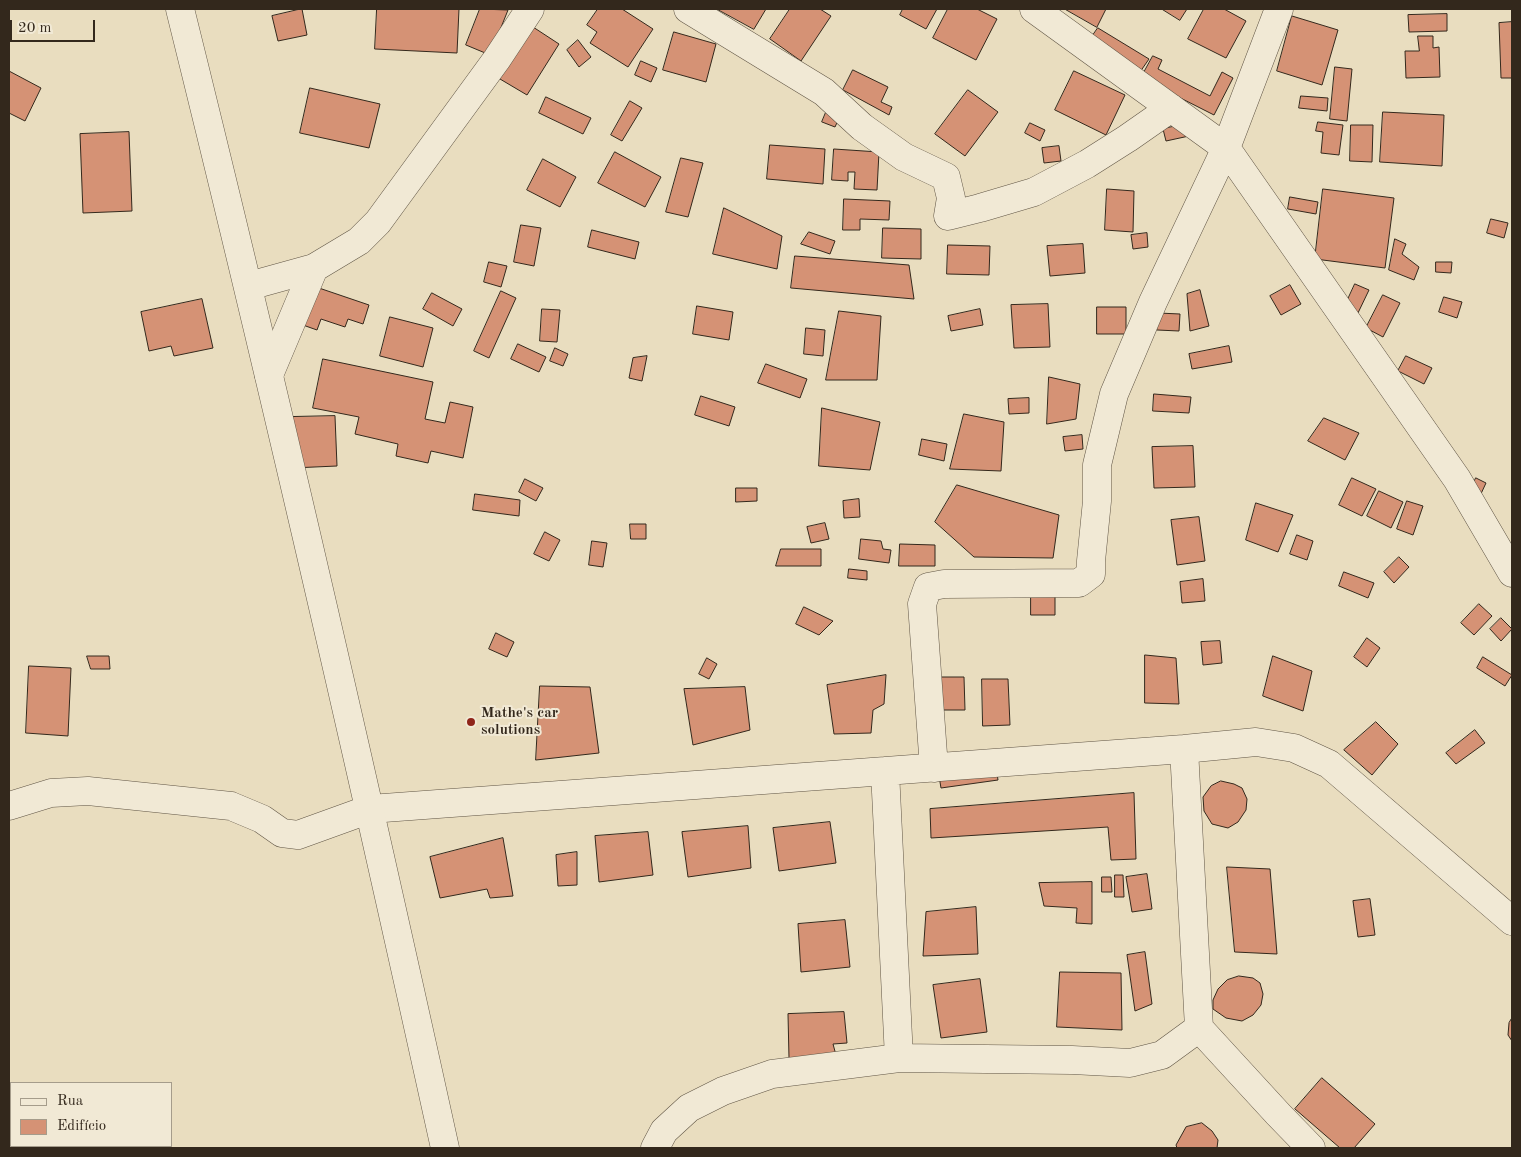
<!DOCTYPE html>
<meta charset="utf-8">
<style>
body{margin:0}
#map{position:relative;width:1521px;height:1157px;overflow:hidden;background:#e9ddbf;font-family:"Old Standard TT",serif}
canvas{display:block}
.frame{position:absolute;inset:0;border:10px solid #33281c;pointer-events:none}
.legend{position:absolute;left:10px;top:1082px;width:162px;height:65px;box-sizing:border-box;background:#f1e9d5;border:1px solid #a59c8b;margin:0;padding:6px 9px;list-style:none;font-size:15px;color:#33281c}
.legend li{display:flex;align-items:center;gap:10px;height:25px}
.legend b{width:25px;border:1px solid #a59c8b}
.scale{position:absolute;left:10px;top:20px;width:85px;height:22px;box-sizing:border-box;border:2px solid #33281c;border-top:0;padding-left:6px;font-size:15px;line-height:18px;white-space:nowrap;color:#33281c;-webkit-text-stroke:4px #f1e9d5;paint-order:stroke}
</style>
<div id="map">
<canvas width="1521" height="1157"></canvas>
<div class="frame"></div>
<ul class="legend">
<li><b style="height:6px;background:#f1e9d5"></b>Rua</li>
<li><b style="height:14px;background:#d59275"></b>Edifício</li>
</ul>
<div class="scale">20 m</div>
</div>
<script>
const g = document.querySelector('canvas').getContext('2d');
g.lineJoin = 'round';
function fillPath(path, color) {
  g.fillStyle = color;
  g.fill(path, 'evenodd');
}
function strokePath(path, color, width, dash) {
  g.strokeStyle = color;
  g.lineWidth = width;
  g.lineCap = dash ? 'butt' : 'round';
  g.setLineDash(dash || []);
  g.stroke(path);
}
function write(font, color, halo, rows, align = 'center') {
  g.font = font + ' "Old Standard TT",serif';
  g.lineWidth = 4;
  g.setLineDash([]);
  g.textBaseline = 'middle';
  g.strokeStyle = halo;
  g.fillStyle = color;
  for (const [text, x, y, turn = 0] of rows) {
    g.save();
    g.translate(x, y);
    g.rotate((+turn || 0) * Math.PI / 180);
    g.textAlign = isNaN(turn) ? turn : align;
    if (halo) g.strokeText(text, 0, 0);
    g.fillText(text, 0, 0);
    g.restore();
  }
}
const building = new Path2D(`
 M302,9L307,35L278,41L272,16Z
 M377,9H459L457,53L375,49Z
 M480,9L508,10L490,55L466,45Z
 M598,9H622L653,29L628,67L590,43L597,32L587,25Z
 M717,9H766L754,29Z
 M790,9H820L831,16L801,61L770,39Z
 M903,9H937L926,29L900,15Z
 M948,9H977L997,19L976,60L933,38Z
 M1065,9H1106L1097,27Z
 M1162,9H1187L1180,20Z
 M1204,9H1224L1246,21L1226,58L1188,39Z
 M1447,14V31L1409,32L1408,15Z
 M1292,16L1338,30L1322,85L1277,71Z
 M1512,22V78H1501L1499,23Z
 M533,27L559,44L527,95L500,79Z
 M1098,28L1149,59L1140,72L1089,41Z
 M674,32L716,44L706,82L663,70Z
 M1418,36H1433V48L1439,47L1440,77L1406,78L1405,51H1419Z
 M578,40L591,57L579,67L567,50Z
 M1153,56L1162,60L1158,69L1210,96L1222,72L1233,78L1214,115L1141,78Z
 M641,61L657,68L651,82L635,75Z
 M1335,67L1352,69L1347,121L1330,119Z
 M853,70L888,87L881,102L892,107L889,115L843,90Z
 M9,71L41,88L25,121L9,113Z
 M1074,71L1125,95L1106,135L1055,110Z
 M310,88L380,104L369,148L300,133Z
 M968,90L998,112L965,156L935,134Z
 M1301,96L1328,98L1327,111L1299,108Z
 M546,97L591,118L583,134L539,113Z
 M630,101L642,108L622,141L611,135Z
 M827,110L840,116L835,127L822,122Z
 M1383,112L1444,115L1442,166L1380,162Z
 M1318,122L1343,125L1339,155L1321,153L1323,132L1316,131Z
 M1030,123L1045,130L1040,141L1025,133Z
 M1186,124L1189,136L1166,141L1163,129Z
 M1351,125H1373L1372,162L1350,161Z
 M129,132L132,211L83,213L80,134Z
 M770,145L825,149L823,184L767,179Z
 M1059,146L1061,161L1044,163L1042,148Z
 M834,149L879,152L877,190L854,189L855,172H848V181L832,180Z
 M615,152L661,177L645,207L598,183Z
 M681,158L703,163L688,217L666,212Z
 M543,159L576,177L560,207L527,190Z
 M1107,189L1134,191L1133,232L1105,230Z
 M1323,189L1394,198L1385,268L1315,259Z
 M1290,197L1318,202L1316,214L1288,209Z
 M844,199L890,201L889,220L860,219V230H843Z
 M724,208L782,236L777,269L713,254Z
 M1491,219L1508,223L1504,238L1487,233Z
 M521,225L541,228L534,266L514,262Z
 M883,228L921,229V259L882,258Z
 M592,230L639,242L635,259L588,247Z
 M809,232L835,241L830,254L801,244Z
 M1147,233L1148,247L1133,249L1131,235Z
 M1395,239L1406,244L1402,254L1419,267L1414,280L1389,270Z
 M1083,244L1085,273L1050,276L1047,246Z
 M948,245L990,246L989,275L947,274Z
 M795,256L909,265L914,299L791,288Z
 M489,262L507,266L501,287L484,282Z
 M1436,262H1452L1451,273L1436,272Z
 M1355,284L1369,290L1357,315L1344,308Z
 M1290,285L1301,304L1281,315L1270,296Z
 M313,286L369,305L363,324L348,319L345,327L321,319L317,330L300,324Z
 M1200,290L1209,326L1190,331L1187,294Z
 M501,291L516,298L489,358L474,351Z
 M432,293L462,309L453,326L423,309Z
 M1383,295L1400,303L1383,337L1366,328Z
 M1444,297L1462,302L1457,318L1439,312Z
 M202,299L213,348L174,356L171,346L149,351L141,312Z
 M1048,304L1050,347L1014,348L1011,305Z
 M697,306L733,312L729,340L693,334Z
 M1097,307H1126V334H1097Z
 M542,309L560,310L557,342L540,341Z
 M980,309L983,325L951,331L948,316Z
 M839,311L881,316L877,380H826Z
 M1158,313L1180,314L1179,331L1157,330Z
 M390,317L433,328L423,367L380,356Z
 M806,328L825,330L823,356L804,354Z
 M518,344L546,357L539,372L511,359Z
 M1229,346L1232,362L1192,369L1189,354Z
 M555,348L568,354L563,366L550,361Z
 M647,356L642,381L629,378L633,358Z
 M1406,356L1432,368L1424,384L1398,371Z
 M323,359L433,382L425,419L445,423L450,402L473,407L463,458L431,451L428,463L396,456L398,444L355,434L359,417L313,408Z
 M766,364L807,379L800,398L758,383Z
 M1049,377L1080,384L1076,419L1047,424Z
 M1154,394L1191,397L1189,413L1153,411Z
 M701,396L735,407L729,426L695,415Z
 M1029,398V413L1009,414L1008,399Z
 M822,408L880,422L870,470L819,466Z
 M964,414L1004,422L1001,471L950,469Z
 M335,416L337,466L292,468L290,417Z
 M1324,418L1359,433L1345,460L1308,441Z
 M1082,435L1083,449L1065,451L1063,437Z
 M922,439L947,444L944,461L919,455Z
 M1193,446L1195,487L1154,488L1152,447Z
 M1352,478L1376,489L1362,516L1339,505Z
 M1476,478L1486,483L1479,498L1469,493Z
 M525,479L543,488L536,501L519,492Z
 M957,485L1059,515L1053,558L974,557L935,522Z
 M736,488H757V501L736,502Z
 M1379,491L1403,502L1391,528L1367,516Z
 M475,494L520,500L519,516L473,510Z
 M859,499L860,517L844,518L843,501Z
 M1407,501L1423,506L1413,535L1397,529Z
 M1256,503L1293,515L1278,552L1246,540Z
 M1199,517L1205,561L1177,565L1171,520Z
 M825,523L829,539L811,543L807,527Z
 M630,524H646V539H631Z
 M545,532L560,540L549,561L534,554Z
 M1297,535L1313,541L1307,560L1290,554Z
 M861,539L881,541L883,549L891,550L889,563L859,559Z
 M592,541L607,543L603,567L589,565Z
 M900,544L935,545V566H899Z
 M781,549H821V566H776Z
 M1399,557L1409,567L1394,583L1384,572Z
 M849,569L867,571V580L848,578Z
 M1344,572L1374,583L1368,598L1339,586Z
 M1203,579L1205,601L1182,603L1180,582Z
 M1031,594H1055V615H1031Z
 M1479,604L1492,616L1474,635L1461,623Z
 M804,607L833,621L819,635L796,624Z
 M1501,618L1512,629L1501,641L1490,629Z
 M496,633L514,642L507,657L489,649Z
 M1367,638L1380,648L1367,667L1354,657Z
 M1220,641L1222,663L1203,665L1201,642Z
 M1145,655L1176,658L1179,704L1145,703Z
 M87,656H109L110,669H91Z
 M1273,656L1312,671L1303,711L1263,696Z
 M1483,657L1512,675L1505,686L1477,668Z
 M707,658L717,664L709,679L699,674Z
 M29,666L71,668L68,736L26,733Z
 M886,675L884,704L873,710L871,733L834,734L827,685Z
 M939,677H964L965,710H940Z
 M982,679H1008L1010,725L983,726Z
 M540,686L590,687L599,753L536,760Z
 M745,687L750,730L693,745L684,689Z
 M1376,722L1398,744L1372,775L1344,750Z
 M1475,730L1485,743L1456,764L1446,753Z
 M996,767L998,780L941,788L939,776Z
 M1221,781L1234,784L1242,788L1247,799L1246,810L1238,822L1228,828L1212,824L1204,811L1203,797L1211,786Z
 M1134,793L1136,859L1111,860L1108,827L931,838L930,809Z
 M830,822L836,863L779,871L773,828Z
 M748,826L751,868L688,877L682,832Z
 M648,832L653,875L599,882L595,836Z
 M503,838L513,896L490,898L487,889L440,898L430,857Z
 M577,852V885L558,886L556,855Z
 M1227,867L1270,869L1277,954L1235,952Z
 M1147,874L1152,909L1132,912L1126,877Z
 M1115,875H1123L1124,897H1115Z
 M1102,877H1111L1112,892H1102Z
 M1092,882V924L1076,923L1077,908L1044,906L1039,883Z
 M1370,899L1375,935L1358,937L1353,901Z
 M976,907L978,954L923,956L926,912Z
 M845,920L850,967L801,972L798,924Z
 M1145,952L1152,1004L1135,1011L1127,955Z
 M1060,972L1121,973L1122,1030L1057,1027Z
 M1239,976L1253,978L1260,983L1263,994L1261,1005L1253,1015L1242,1021L1226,1018L1213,1009V1000L1218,989L1227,980Z
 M980,979L987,1032L941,1038L933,985Z
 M844,1012L847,1043L833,1044L836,1055L789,1058L788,1014Z
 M1512,1018V1041L1508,1035L1509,1023Z
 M1322,1078L1375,1124L1354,1148H1340L1295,1109Z
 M1202,1123L1212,1131L1218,1140L1217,1148H1177L1176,1145L1186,1127Z`);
const minor = new Path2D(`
 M688,9L824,92L862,127L904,157L946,177L951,198L948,216L980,208L1034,192L1087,164L1128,138L1171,108
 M1034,9L1226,148L1457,479L1512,573
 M249,286L314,268L359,241L378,222L497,59L530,9
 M269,375L314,268
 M1184,749L1199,1028L1278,1114L1311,1148
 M934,768L922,604L928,587L944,584L1079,583L1091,574V561L1097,501V465L1114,394L1153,302L1226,148L1279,9
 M885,771L899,1058
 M9,806L51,793L88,791L231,806L262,819L282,833L298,835L370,809L1184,749L1256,742L1294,748L1329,764L1512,921
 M655,1148L664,1131L689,1108L723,1091L772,1074L899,1058L1072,1060L1130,1063L1162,1055L1199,1028`);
const tertiary = new Path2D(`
 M180,9C274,387 361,767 445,1148`);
const markers = [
 [471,722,5,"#8f2418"]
];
const poiNames = [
 ["Mathe's car",481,713],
 ["solutions",481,730]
];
fillPath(building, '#d59275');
strokePath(building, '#33281c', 1);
strokePath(minor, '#605545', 29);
strokePath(tertiary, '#605545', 29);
strokePath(minor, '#f1e9d5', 28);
strokePath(tertiary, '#f1e9d5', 28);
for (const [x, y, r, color] of markers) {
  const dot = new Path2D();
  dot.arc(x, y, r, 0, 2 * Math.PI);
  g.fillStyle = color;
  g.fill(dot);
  strokePath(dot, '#f1e9d5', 2);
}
write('bold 15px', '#33281c', '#f1e9d5', poiNames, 'left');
</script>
